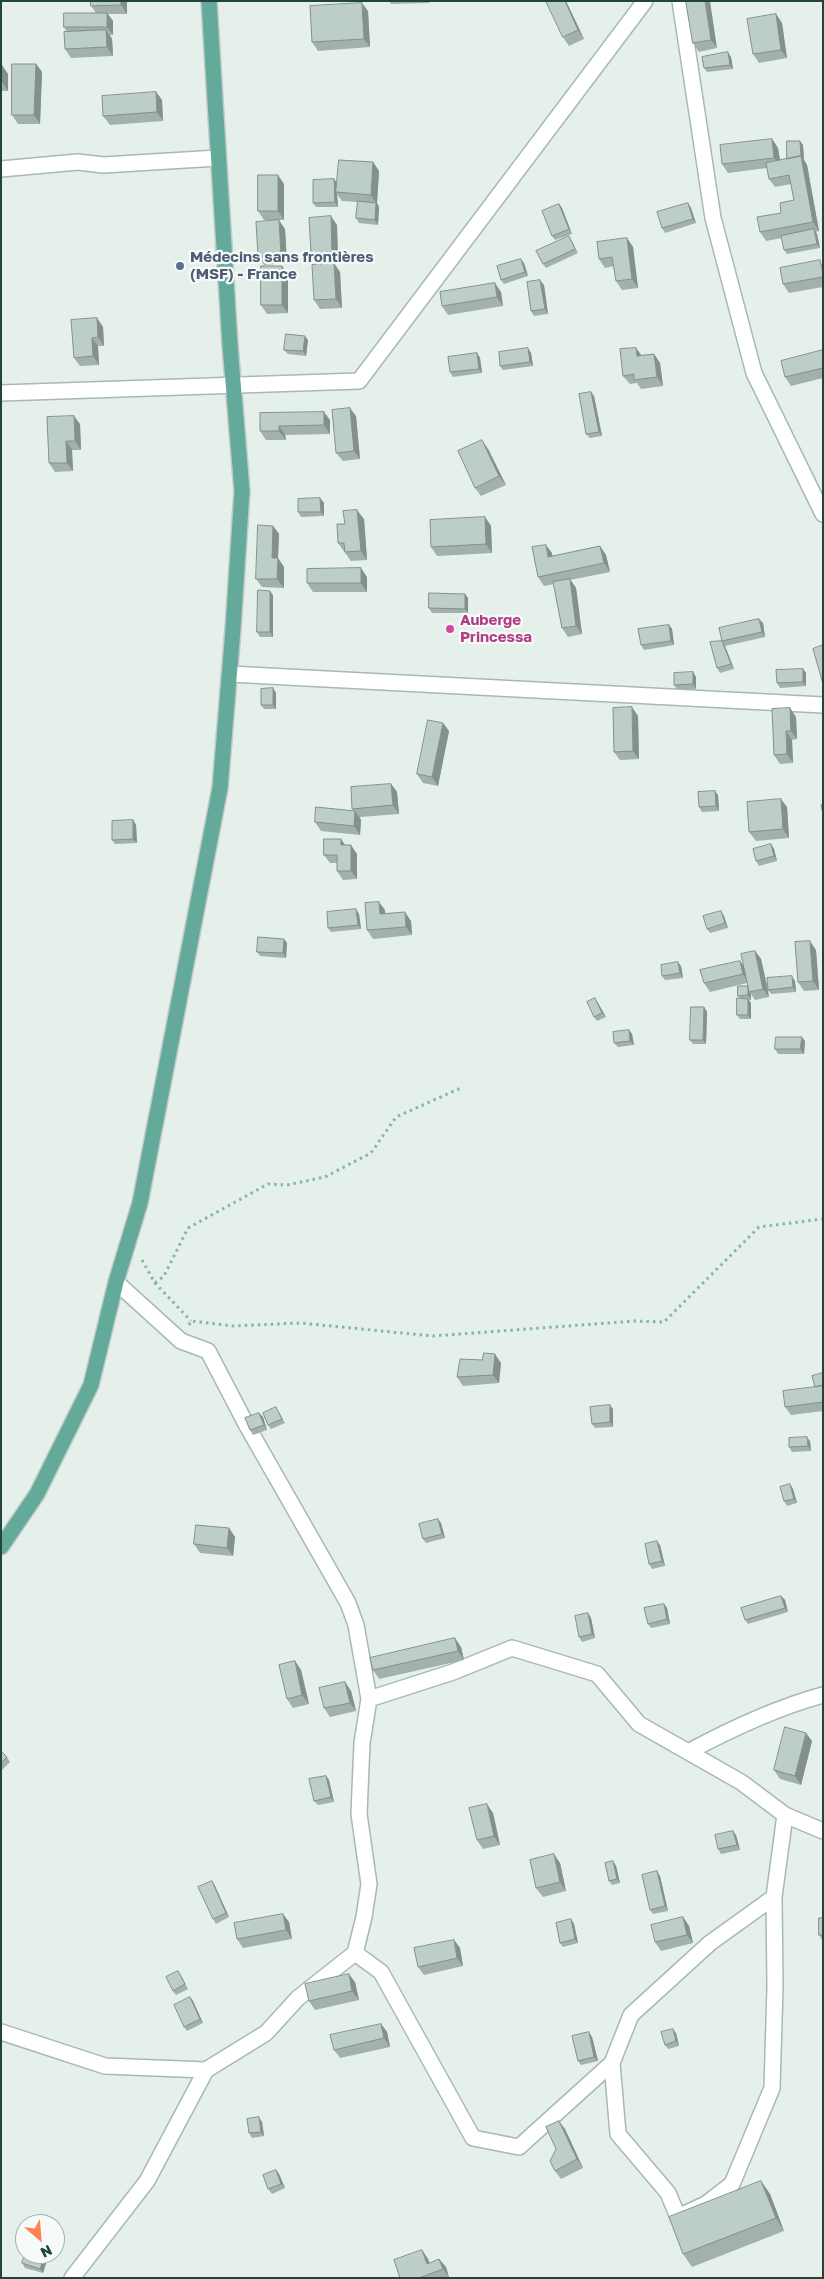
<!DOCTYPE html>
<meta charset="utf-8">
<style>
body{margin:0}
#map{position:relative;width:824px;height:2279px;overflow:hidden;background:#e5f0eb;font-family:"Golos Text",sans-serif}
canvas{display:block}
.frame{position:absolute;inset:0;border:2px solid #21443c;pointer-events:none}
.north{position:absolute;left:15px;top:2214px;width:50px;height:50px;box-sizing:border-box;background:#f6fbf9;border:1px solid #a1b2ad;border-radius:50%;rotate:153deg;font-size:14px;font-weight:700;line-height:20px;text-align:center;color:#21443c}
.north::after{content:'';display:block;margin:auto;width:18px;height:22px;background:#ff8253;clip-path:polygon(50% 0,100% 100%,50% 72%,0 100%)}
</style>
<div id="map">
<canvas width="824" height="2279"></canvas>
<div class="frame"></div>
<div class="north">N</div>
</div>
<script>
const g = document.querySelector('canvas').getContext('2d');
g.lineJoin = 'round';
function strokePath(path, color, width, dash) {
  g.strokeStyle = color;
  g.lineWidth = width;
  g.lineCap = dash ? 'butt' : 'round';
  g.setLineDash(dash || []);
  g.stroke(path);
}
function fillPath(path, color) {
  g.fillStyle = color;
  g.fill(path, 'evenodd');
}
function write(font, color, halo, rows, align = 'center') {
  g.font = font + ' "Golos Text",sans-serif';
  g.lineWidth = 4.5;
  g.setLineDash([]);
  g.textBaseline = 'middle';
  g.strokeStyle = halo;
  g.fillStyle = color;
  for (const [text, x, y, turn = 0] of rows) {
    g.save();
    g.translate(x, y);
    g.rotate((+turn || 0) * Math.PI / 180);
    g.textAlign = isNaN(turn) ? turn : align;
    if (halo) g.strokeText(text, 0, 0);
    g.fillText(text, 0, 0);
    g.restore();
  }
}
const path = new Path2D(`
 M142,1260L155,1283L191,1321
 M155,1283L164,1276L188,1228L268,1184L287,1185L325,1177L371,1153L396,1117L463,1087
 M189,1325L191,1321L233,1326L300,1323L433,1336L635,1321L664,1322L759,1227L823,1219`);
const minor = new Path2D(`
 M680,1L713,218L754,373L823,514
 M1,169L78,162L103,165L218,158
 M1,393L359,381L645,1
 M230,674L823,705
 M369,1699L453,1672L512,1648L597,1674L639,1724L741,1782L785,1815L823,1831
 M688,1752C731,1729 775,1708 823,1695
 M774,1897L710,1943L631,2015L612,2063L618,2134L668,2193L678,2217L706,2204L732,2184L772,2088L775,1987L774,1897L785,1815
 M355,1953L381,1972L473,2138L519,2147L612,2063
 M1,2032L105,2066L206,2070L266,2033L298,1998L355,1953L364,1917L369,1884L359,1814L362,1743L369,1699L356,1625L348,1603L246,1424L208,1351L181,1341L116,1282
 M72,2278L147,2181L206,2070`);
const major = new Path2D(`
 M1,1547L37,1494L91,1385L116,1282L140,1203L220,788L233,629L242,491L230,345L209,1`);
const wall = new Path2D(`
 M127,1V14H108L113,21V35H110L112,39L113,56L71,58L65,49L67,32L64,27L96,13L91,6Z
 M389,1H429V3L391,4Z
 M566,1L584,39L569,46L563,37Z
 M686,1L717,48L699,52L693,43Z
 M368,11L370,47L318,51L312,42Z
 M776,14L782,23L787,58L759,63L753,54Z
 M731,57L733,69L707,72L704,68Z
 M36,64L42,72L40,124H18L12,115Z
 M1,65L8,74V91H1Z
 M156,92L162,100L163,121L110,125L103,116Z
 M772,139L778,148L780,160L787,159L800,141L803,145L804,160L807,165L819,231L816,232L817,234L820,248L787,254L784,250L782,238L766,241L760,232L781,213L794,200L791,184L775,187L769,179L767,168L728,173L722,164Z
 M373,162L379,171L377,203L379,207L378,225L359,223L356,218L358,202L342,201L337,194L338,207H316L313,203L334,179L337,183Z
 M284,184V220H264L258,211Z
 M688,203L691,208L696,223L665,233L662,228Z
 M559,204L562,208L572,234L555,240L552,236Z
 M337,225L338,260L317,261L311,253Z
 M285,229L287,263L264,265L258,256Z
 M569,236L572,241L578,253L546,268L543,264Z
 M627,238L633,247L638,288L622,290L616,281L614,266L605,268L599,259Z
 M524,263L528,276L504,284L501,280Z
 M823,264V287L789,293L783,284Z
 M282,266L288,274V313L267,314L261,305Z
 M340,272L342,308L320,309L314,300Z
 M544,285L548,314L534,316L531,311Z
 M501,292L503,306L448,315L442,306Z
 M97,318L103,327L104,346H98L99,365L80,366L74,358Z
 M308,340L306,356L288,354L284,350Z
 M528,348L531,353L533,366L503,370L500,366Z
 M823,350V378L791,386L785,377Z
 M477,353L480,358L482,373L453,377L450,372Z
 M654,354L660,363L663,386L641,389L637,383L630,384L623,376L642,355Z
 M591,392L594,396L602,436L590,438L586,434Z
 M260,413L330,420V434L285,435L286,440H266L260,431Z
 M356,416L360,459L343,461L336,453Z
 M80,424L81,450H72L73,471L55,472L49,463Z
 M488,449L506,485L481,496L475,488Z
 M320,498L324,503V516L301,517L298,512Z
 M485,517L491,526L492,553L437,556L431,547Z
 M364,519L367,560L351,561L338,543L345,524Z
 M273,526L279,534L278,558L284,567V588L262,587L256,579Z
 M600,546L606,555L610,572L570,580L576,588L582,634L568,637L562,628L554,584L544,586L538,577L552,553V556Z
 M367,577V592H313L307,583Z
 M465,594L468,598V613H432L429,608Z
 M273,595V637H260L257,632Z
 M763,623L765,637L725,646L734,669L720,673L717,668L722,641Z
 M669,625L672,629L674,645L644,650L641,645Z
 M803,669L806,673V686L780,688L777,683Z
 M693,672L696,677V689H677L674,685Z
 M273,688L276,693V709H264L261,705Z
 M790,708L796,717L797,739L792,740L793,763L780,764L774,755Z
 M638,716L639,759L620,760L614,752Z
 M443,723L449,731L438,786L423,783L417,774Z
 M391,784L397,792L399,814L360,817L361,820L360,835L321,831L315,822L354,811L352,809Z
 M718,795L719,811L702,812L699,807Z
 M787,807L789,838L756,841L749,832Z
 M133,820L136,825L137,843L115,844L112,840Z
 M341,839L345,845L357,854V879L343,880L337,871V863H330L324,855Z
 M771,844L774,849L777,861L759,866L756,861Z
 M385,910V914L411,921L412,935L373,939L367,930Z
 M359,914L361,929L331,932L328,928Z
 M724,916L728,928L710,933L707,929Z
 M284,939L287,943L286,958L260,956L257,952Z
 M816,950L819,990L804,991L798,982Z
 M755,951L761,959L768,989L795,981L796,992L771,994L768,990L769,997L755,1000L751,994V1000H749L751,1003V1019H740L737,1015L740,998L738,996L748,986L747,983L710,992L704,983L740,961L744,966Z
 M681,966L683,978L665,980L662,976Z
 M598,1003L606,1017L597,1021L594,1017Z
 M704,1007L707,1012L706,1044H693L690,1040Z
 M629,1030L632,1034L634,1045L618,1047L614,1043Z
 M805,1041L804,1054H778L775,1049Z
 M482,1360L501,1363L499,1383L463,1386L457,1377Z
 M823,1373V1411L791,1415L785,1407L815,1387Z
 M613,1409V1427L595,1428L592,1424Z
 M279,1412L285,1423L271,1429L268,1425Z
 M259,1413L263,1417L267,1430L253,1435L250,1430Z
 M810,1441L811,1451L792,1452L789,1447Z
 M790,1484L793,1489L797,1503L787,1506L784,1501Z
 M438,1519L441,1523L445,1538L426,1543L423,1539Z
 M229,1528L235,1537L233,1556L200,1553L194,1544Z
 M660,1545L665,1566L652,1569L649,1564Z
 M781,1596L785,1600L788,1612L748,1624L745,1620Z
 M664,1604L667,1608L670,1624L651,1628L648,1624Z
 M588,1613L591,1618L595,1638L582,1642L579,1637Z
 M461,1647L464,1660L379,1679L373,1670Z
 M295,1661L301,1670L309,1704L293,1708L287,1699Z
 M345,1682L351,1691L356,1711L330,1717L324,1708Z
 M812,1741L801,1785L780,1779L774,1770Z
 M1,1751L7,1757L10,1762L1,1771Z
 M326,1776L329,1780L334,1802L318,1805L314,1801Z
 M493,1813L500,1845L483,1849L477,1840Z
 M736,1835L740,1850L721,1854L718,1849Z
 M613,1861L616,1866L620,1883L612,1885L609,1881Z
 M560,1863L566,1891L543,1897L536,1888Z
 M660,1876L668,1911L653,1914L650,1910Z
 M212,1881L215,1886L229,1917L216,1924L213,1919Z
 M683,1917L689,1926L693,1943L661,1951L655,1942Z
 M823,1918V1940H822L819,1935Z
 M571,1919L574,1924L578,1943L563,1947L560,1943Z
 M289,1922L292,1939L243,1948L237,1939Z
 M454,1940L460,1948L463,1966L424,1975L418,1967Z
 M181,1975L188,1989L176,1995L173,1991Z
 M355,1982L359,2000L315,2010L309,2001Z
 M190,1997L193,2001L203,2023L187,2031L184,2027Z
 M381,2024L387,2032L390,2047L340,2058L334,2050Z
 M676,2033L679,2046L668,2049L665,2045Z
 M592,2037L598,2061L581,2065L578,2061Z
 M262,2122L264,2136L252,2138L249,2133Z
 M565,2129L583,2168L561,2179L555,2171L556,2149Z
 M276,2170L279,2174L285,2188L272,2194L268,2189Z
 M761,2181L770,2194L784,2231L692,2267L683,2254Z
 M422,2250L428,2259L429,2263L439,2259L446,2267L449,2277L400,2278Z
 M49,2254L43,2273L25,2268L22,2263Z`);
const shadedWall = new Path2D(`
 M121,1H127V14L121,5Z
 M565,1H566L584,39L578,30Z
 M705,1H710L717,48L711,40Z
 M362,3L368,11L370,47L364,39Z
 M107,13L113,21V35L107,27Z
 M776,14L782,23L787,58L781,50Z
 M106,30L112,39L113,56L107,47Z
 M728,52L731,57L733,69L730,65Z
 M36,64L42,72L40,124L34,115Z
 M2,65L8,74V91L2,82Z
 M156,92L162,100L163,121L157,112Z
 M772,139L778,148L781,167L774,158Z
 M800,141L803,145L804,160L807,165L819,231L813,222L801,158Z
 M373,162L379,171L377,203L379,207L378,225L375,220L376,203L371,195Z
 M278,175L284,184V220L278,211Z
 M334,179L337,183L336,192L337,194L338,207L335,202Z
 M688,203L691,208L696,223L693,219Z
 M559,204L562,208L572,234L569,229Z
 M331,216L337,225L338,260L332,252Z
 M279,220L285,229L287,263L281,255Z
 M814,229L817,234L820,248L817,244Z
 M627,238L633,247L638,288L632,279Z
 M521,259L524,263L528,276L525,272Z
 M334,263L340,272L342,308L336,299Z
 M282,266L288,274V313L282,305Z
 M540,280L544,285L548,314L545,309Z
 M495,283L501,292L503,306L497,297Z
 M97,318L103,327L104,346L98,337Z
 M305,336L308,340L306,356L303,351Z
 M92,338L98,346L99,365L93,356Z
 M528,348L531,353L533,366L530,362Z
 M636,348L642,356H637Z
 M477,353L480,358L482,373L479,369Z
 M654,354L660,363L663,386L657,377Z
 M591,392L594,396L602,436L599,432Z
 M350,408L356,416L360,459L354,451Z
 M324,412L330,420V434L324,425Z
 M74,416L80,424L81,450L75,441Z
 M279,426L285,435L286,440L279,431Z
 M482,440L488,449L506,485L499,476Z
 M66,441L72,450L73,471L67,463Z
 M320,498L324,503V516L321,512Z
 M357,510L364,519L367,560L361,551Z
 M485,517L491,526L492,553L486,544Z
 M273,526L279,534L278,558L284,567V588L277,579L272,558Z
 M546,545L552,553L554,566L548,557Z
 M600,546L606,555L610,572L604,563Z
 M361,568L367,577V592L361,583Z
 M570,579L576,588L582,634L576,626Z
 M270,591L273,595V637L270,632Z
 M465,594L468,598V613L465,609Z
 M759,619L763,623L765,637L762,632Z
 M669,625L672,629L674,645L671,641Z
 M722,641L725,646L734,669L731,664Z
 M803,669L806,673V686L803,682Z
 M693,672L696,677V689L693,684Z
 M273,688L276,693V709L273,705Z
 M632,707L638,716L639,759L633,751Z
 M790,708L796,717L797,739L791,731Z
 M443,723L449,731L438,786L432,777Z
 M786,731L792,740L793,763L787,754Z
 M391,784L397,792L399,814L393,805Z
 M715,791L718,795L719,811L716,806Z
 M781,799L787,807L789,838L783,829Z
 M355,811L361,820L360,835L354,826Z
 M133,820L136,825L137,843L133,839Z
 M341,839L347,848L341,845Z
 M771,844L774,849L777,861L774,856Z
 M351,845L357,854V879L351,871Z
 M379,902L385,910L386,923L380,914Z
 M356,909L359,914L361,929L358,925Z
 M721,911L724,916L728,928L725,923Z
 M405,912L411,921L412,935L406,927Z
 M284,939L287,943L286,958L283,953Z
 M810,941L816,950L819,990L813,981Z
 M755,951L761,959L769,997L763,989Z
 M740,961L746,969L749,983L743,974Z
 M678,962L681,966L683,978L680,973Z
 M792,976L795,981L796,992L793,987Z
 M748,986L749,992L751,994V1000L748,995Z
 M595,998L598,1003L606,1017L602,1013Z
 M748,999L751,1003V1019L748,1015Z
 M704,1007L707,1012L706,1044L703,1040Z
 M629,1030L632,1034L634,1045L630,1041Z
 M802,1037L805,1041L804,1054L800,1049Z
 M495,1354L501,1363L499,1383L493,1375Z
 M610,1405L613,1409V1427L610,1422Z
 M259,1413L263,1417L267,1430L264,1425Z
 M807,1437L810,1441L811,1451L808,1446Z
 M790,1484L793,1489L797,1503L794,1499Z
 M438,1519L441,1523L445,1538L442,1534Z
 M229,1528L235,1537L233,1556L227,1548Z
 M657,1541L660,1545L665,1566L662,1561Z
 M781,1596L785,1600L788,1612L785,1608Z
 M664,1604L667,1608L670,1624L667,1619Z
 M588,1613L591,1618L595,1638L592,1634Z
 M455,1638L461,1647L464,1660L458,1651Z
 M295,1661L301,1670L309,1704L302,1695Z
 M345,1682L351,1691L356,1711L350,1703Z
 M806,1733L812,1741L801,1785L795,1776Z
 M326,1776L329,1780L334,1802L331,1797Z
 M487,1804L493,1813L500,1845L494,1836Z
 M733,1831L736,1835L740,1850L737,1845Z
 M554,1854L560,1863L566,1891L560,1882Z
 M613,1861L616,1866L620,1883L617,1879Z
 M657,1871L660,1876L668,1911L665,1906Z
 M212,1881L215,1886L229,1917L226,1913Z
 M283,1914L289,1922L292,1939L286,1930Z
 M683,1917L689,1926L693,1943L687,1935Z
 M571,1919L574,1924L578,1943L575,1939Z
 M454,1940L460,1948L463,1966L457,1958Z
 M349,1974L355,1982L359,2000L352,1991Z
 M190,1997L193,2001L203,2023L200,2019Z
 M381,2024L387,2032L390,2047L384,2038Z
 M673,2029L676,2033L679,2046L676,2041Z
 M589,2032L592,2037L598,2061L594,2057Z
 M259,2117L262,2122L264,2136L261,2132Z
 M559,2121L565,2129L583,2168L577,2159Z
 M276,2170L279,2174L285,2188L281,2184Z
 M761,2181L770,2194L784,2231L776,2218Z
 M422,2250L428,2259L433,2272L427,2264Z
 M45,2254H49L43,2273L40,2269Z
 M439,2259L446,2267L449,2277L443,2269Z`);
const building = new Path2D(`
 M91,1H121V5L91,6Z
 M546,1H565L578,30L563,37Z
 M686,1H705L711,40L693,43Z
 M362,3L364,39L312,42L310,6Z
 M64,13H107V27H64Z
 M776,14L781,50L753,54L747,19Z
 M106,30L107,47L65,49L64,32Z
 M728,52L730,65L704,68L702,57Z
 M12,64H36L34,115H12Z
 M1,65H2V82H1Z
 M156,92L157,112L103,116L102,96Z
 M772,139L774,158L722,164L720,145Z
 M787,141H800L801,156L787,159Z
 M801,156L813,222L760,232L757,217L781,213L780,203L794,200L789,175L769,179L766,163Z
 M339,160L373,162L371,195L336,192Z
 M258,175H278V211H258Z
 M334,179L335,202L313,203V180Z
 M358,201L376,203L375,220L356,218Z
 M688,203L693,219L662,228L657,212Z
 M559,204L569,229L552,236L542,211Z
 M331,216L332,252L311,253L309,218Z
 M279,220L281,255L258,256L256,222Z
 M814,229L817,244L784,250L781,236Z
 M569,236L575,249L543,264L536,251Z
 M627,238L632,279L616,281L612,257L599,259L597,242Z
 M521,259L525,272L501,280L497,266Z
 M820,260L823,272V277L783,284L780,268Z
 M334,263L336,299L314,300L312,265Z
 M261,266H282V305H261Z
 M540,280L545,309L531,311L527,282Z
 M495,283L497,297L442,306L440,292Z
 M97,318L98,337L92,338L93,356L74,358L71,320Z
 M286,334L305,336L303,351L284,350Z
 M528,348L530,362L500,366L499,352Z
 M636,348L637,356L654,354L657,377L634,380V374L623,376L620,349Z
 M823,350V368L785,377L781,361Z
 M477,353L479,369L450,372L448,357Z
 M591,392L599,432L586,434L579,394Z
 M350,408L354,451L336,453L332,410Z
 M324,412V425L279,426V431H260V413Z
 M74,416L75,441H66L67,463H49L47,417Z
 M482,440L499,476L475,488L458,451Z
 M320,498L321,512H298V499Z
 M357,510L361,551L345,552L344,543H338L337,524H345L343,511Z
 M485,517L486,544L431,547L430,520Z
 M258,525L273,526L272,558H278L277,579H256Z
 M546,545L548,557L600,546L604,563L538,577L532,547Z
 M361,568V583H307V569Z
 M570,579L576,626L562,628L553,582Z
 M258,590L270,591V632H257Z
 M429,593L465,594V609L429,608Z
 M759,619L762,632L722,641L719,628Z
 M669,625L671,641L641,645L638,629Z
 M722,641L731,664L717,668L710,642Z
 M823,645V684L813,649Z
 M803,669V682L777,683L776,670Z
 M693,672V684L674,685V673Z
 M273,688V705H261V689Z
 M632,707L633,751L614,752L613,708Z
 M790,708L791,731H786L787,754L774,755L772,709Z
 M428,720L443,723L432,777L417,774Z
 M391,784L393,805L352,809L351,787Z
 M715,791L716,806L699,807L698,792Z
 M781,799L783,829L749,832L747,802Z
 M823,804V814L821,805Z
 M316,807L355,811L354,826L315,822Z
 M133,820V839L112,840V821Z
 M324,839H341V845H351V871H337V855H324Z
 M771,844L774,856L756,861L753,849Z
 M379,902L380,914L405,912L406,927L367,930L365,903Z
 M356,909L358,925L328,928L327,912Z
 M721,911L725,923L707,929L703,916Z
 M258,937L284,939L283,953L257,952Z
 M810,941L813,981L798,982L795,942Z
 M755,951L763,989L749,992L741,954Z
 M740,961L743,974L704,983L700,970Z
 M678,962L680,973L662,976L661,965Z
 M792,976L793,987L768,990L767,978Z
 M738,986H748V995L738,996Z
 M595,998L602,1013L594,1017L587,1002Z
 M737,998L748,999V1015H737Z
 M691,1007H704L703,1040H690Z
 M629,1030L630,1041L614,1043L613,1032Z
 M776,1037H802L800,1049H775Z
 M484,1353L495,1354L493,1375L457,1377L460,1359L482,1360Z
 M823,1373V1385L815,1387L812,1376Z
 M823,1386V1402L785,1407L783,1391Z
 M610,1405V1422L592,1424L590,1407Z
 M276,1407L282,1419L268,1425L263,1413Z
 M259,1413L264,1425L250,1430L245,1418Z
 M807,1437L808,1446L789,1447V1438Z
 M790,1484L794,1499L784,1501L780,1487Z
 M438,1519L442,1534L423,1539L419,1524Z
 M196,1525L229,1528L227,1548L194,1544Z
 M657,1541L662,1561L649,1564L645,1544Z
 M781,1596L785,1608L745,1620L741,1608Z
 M664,1604L667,1619L648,1624L644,1608Z
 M588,1613L592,1634L579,1637L575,1616Z
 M455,1638L458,1651L373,1670L370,1658Z
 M295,1661L302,1695L287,1699L279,1665Z
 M345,1682L350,1703L324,1708L319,1688Z
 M785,1727L806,1733L795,1776L774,1770Z
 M1,1751L7,1757L1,1763Z
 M326,1776L331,1797L314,1801L309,1779Z
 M487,1804L494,1836L477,1840L469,1808Z
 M733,1831L737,1845L718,1849L715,1835Z
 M554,1854L560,1882L536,1888L530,1860Z
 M613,1861L617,1879L609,1881L605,1863Z
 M657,1871L665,1906L650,1910L642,1875Z
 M212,1881L226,1913L213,1919L198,1887Z
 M283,1914L286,1930L237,1939L234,1923Z
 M683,1917L687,1935L655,1942L651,1925Z
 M819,1918H823V1935H819Z
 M571,1919L575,1939L560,1943L556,1923Z
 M454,1940L457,1958L418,1967L414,1948Z
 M178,1971L185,1984L173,1991L166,1977Z
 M349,1974L352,1991L309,2001L305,1984Z
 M190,1997L200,2019L184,2027L174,2005Z
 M381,2024L384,2038L334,2050L330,2035Z
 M673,2029L676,2041L665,2045L661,2032Z
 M589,2032L594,2057L578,2061L572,2036Z
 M259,2117L261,2132L249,2133L247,2119Z
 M559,2121L577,2159L555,2171L550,2161L556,2149L546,2127Z
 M276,2170L281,2184L268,2189L263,2175Z
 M761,2181L776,2218L683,2254L669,2217Z
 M422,2250L427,2264L439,2259L443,2269L419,2278H400L394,2260Z
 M25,2254H45L40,2269L22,2263Z`);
const markers = [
 [180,266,5,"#5c6f8a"],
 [450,629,5,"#d1479c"]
];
const serviceNames = [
 ["Médecins sans frontières",190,257],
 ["(MSF) - France",190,274]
];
const hotelNames = [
 ["Auberge",460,620],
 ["Princessa",460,637]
];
strokePath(minor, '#a6b9b3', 18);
strokePath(major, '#c1cbc8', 18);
strokePath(path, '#82b7a7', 3, [2.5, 4]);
strokePath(minor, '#fff', 15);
strokePath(major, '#64aa9a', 15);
fillPath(wall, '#a2b1ab');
fillPath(shadedWall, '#84908b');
fillPath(building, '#bccec7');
strokePath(building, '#84908b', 1);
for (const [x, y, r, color] of markers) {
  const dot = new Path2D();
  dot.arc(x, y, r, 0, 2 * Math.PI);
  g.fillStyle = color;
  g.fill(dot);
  strokePath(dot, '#f6fbf9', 2);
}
write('bold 15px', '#4e5e75', '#f6fbf9', serviceNames, 'left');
write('bold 15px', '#b23c85', '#f6fbf9', hotelNames, 'left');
</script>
